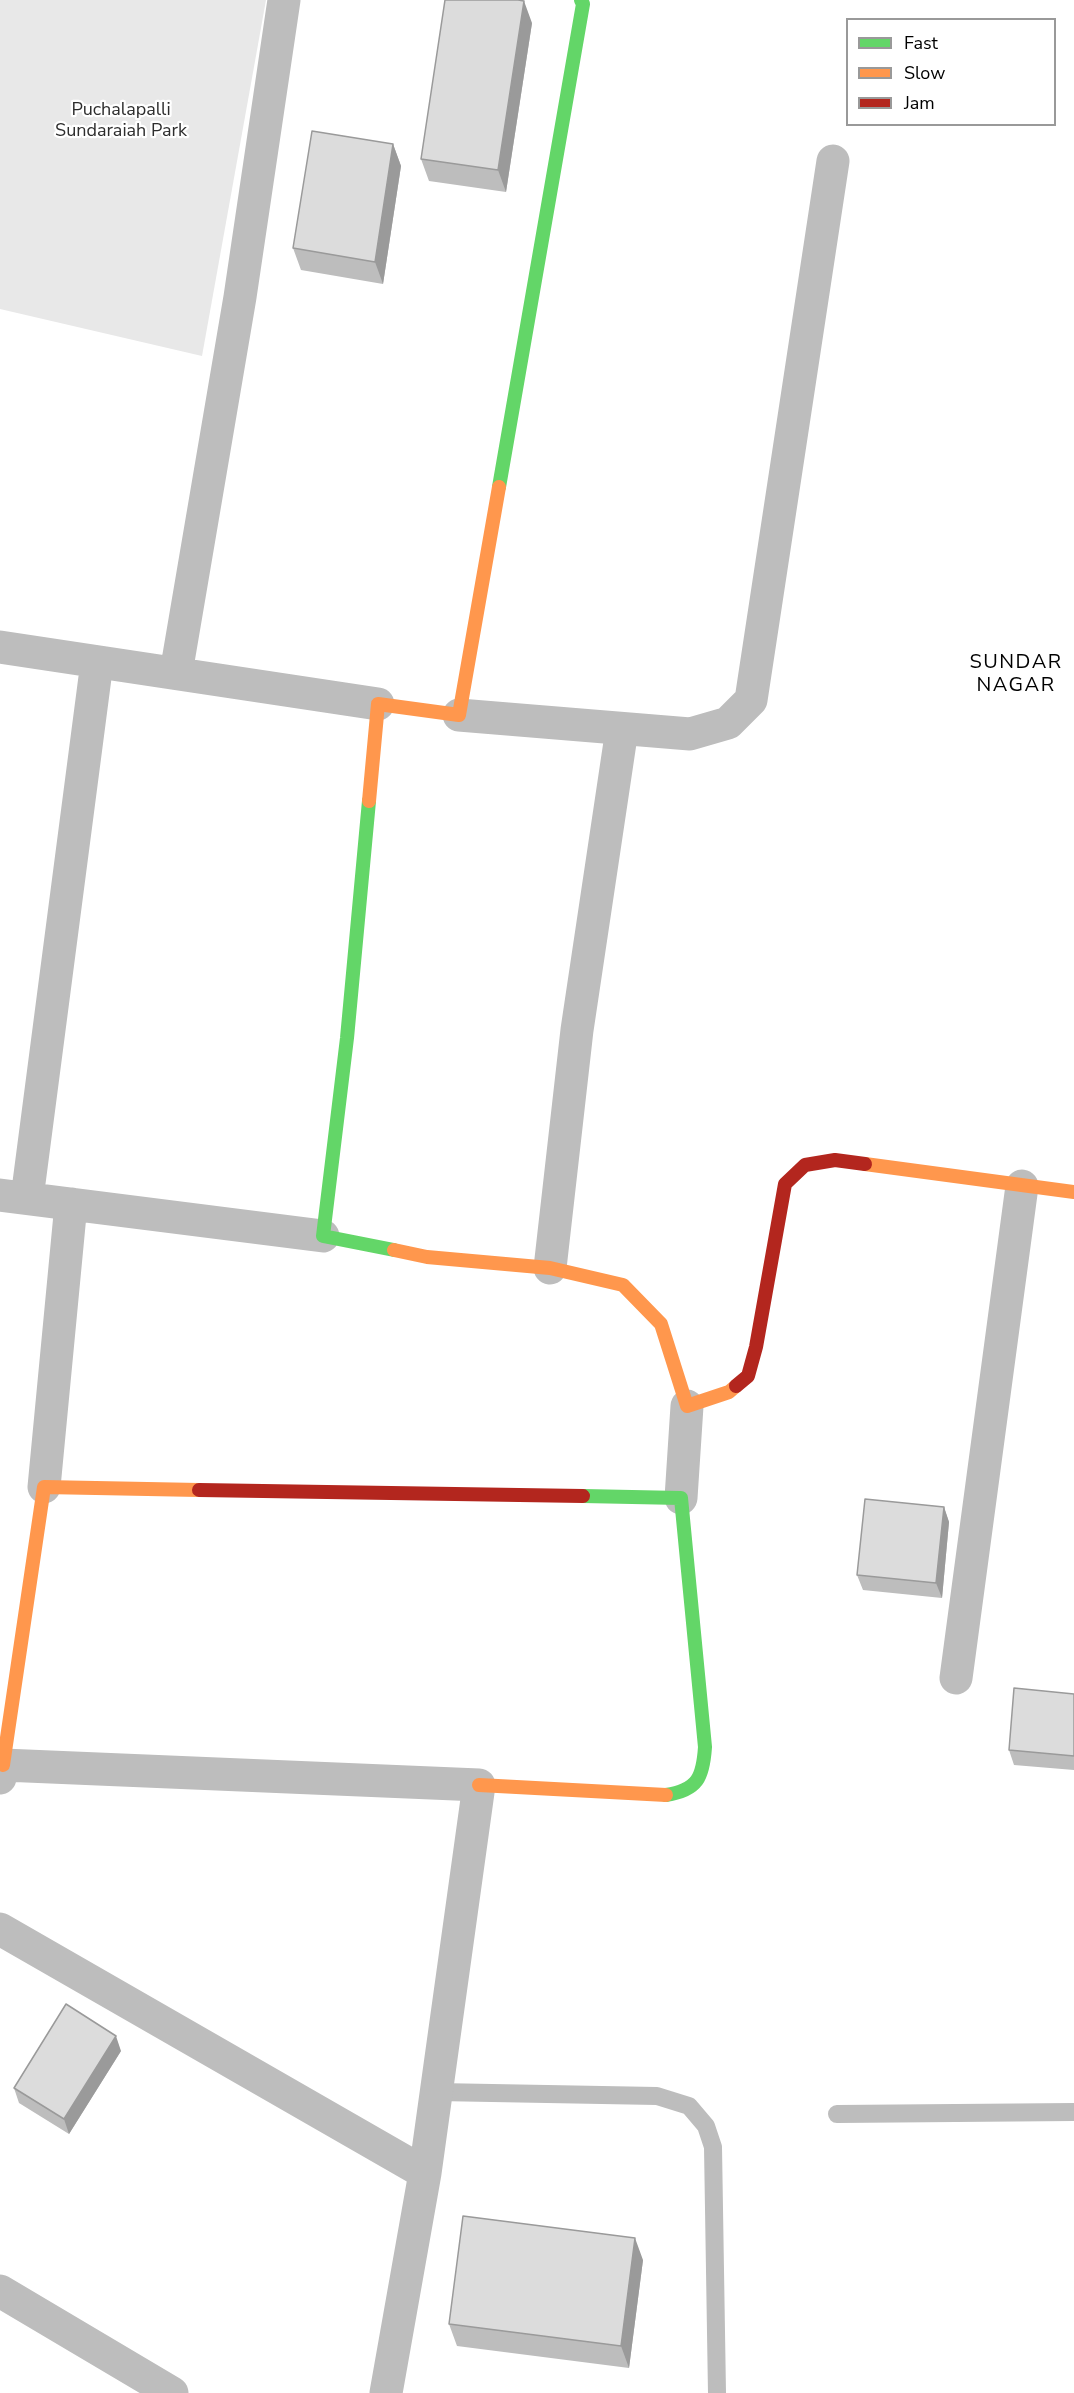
<!DOCTYPE html>
<style>
body{margin:0}
#map{position:relative;width:1074px;height:2393px;overflow:hidden;background:#fff;font-family:"Nunito Sans",sans-serif}
canvas{display:block}
.legend{position:absolute;left:846px;top:18px;width:210px;height:108px;box-sizing:border-box;background:#fff;border:2px solid #999;margin:0;padding:8px 10px;list-style:none;font-size:18px;color:#000}
.legend li{display:flex;align-items:center;gap:12px;height:30px}
.legend b{width:30px;border:2px solid #999}
</style>
<div id="map">
<canvas width="1074" height="2393"></canvas>
<ul class="legend">
<li><b style="height:8px;background:#63d668"></b>Fast</li>
<li><b style="height:8px;background:#ff974d"></b>Slow</li>
<li><b style="height:8px;background:#b3261e"></b>Jam</li>
</ul>
</div>
<script>
const g = document.querySelector('canvas').getContext('2d');
g.lineJoin = 'round';
function fillPath(path, color) {
  g.fillStyle = color;
  g.fill(path, 'evenodd');
}
function strokePath(path, color, width, dash) {
  g.strokeStyle = color;
  g.lineWidth = width;
  g.lineCap = dash ? 'butt' : 'round';
  g.setLineDash(dash || []);
  g.stroke(path);
}
function write(font, color, halo, rows, align = 'center') {
  g.font = font + ' "Nunito Sans",sans-serif';
  g.lineWidth = 4.5;
  g.setLineDash([]);
  g.textBaseline = 'middle';
  g.strokeStyle = halo;
  g.fillStyle = color;
  for (const [text, x, y, turn = 0] of rows) {
    g.save();
    g.translate(x, y);
    g.rotate((+turn || 0) * Math.PI / 180);
    g.textAlign = isNaN(turn) ? turn : align;
    if (halo) g.strokeText(text, 0, 0);
    g.fillText(text, 0, 0);
    g.restore();
  }
}
const green = new Path2D(`
 M0,0H266L202,356L0,309Z`);
const lane = new Path2D(`
 M437,2092L657,2096L689,2106L706,2126L713,2147L717,2393
 M837,2114L1074,2112`);
const street = new Path2D(`
 M0,647L378,704
 M176,673L240,297L284,0
 M459,715L690,734L728,723L751,700L833,161
 M0,1195L323,1236
 M27,1198L97,662
 M550,1268L577,1030L622,729
 M44,1487L71,1204
 M681,1498L687,1406
 M956,1678L1022,1186
 M0,1778L3,1765L479,1785L425,2173
 M0,1929L425,2173L386,2393
 M0,2291L172,2393`);
const fast = new Path2D(`
 M499,487L583,4L581,0
 M369,801L347,1038L323,1236L394,1250
 M583,1496L681,1498L705,1747C703,1777 698,1790 666,1795`);
const slow = new Path2D(`
 M369,801L378,704L459,715L499,487
 M865,1164L1074,1192
 M394,1250L427,1257L550,1268L623,1285L661,1324L687,1406L729,1392L736,1386
 M3,1765L44,1487L199,1490
 M479,1785L666,1795`);
const jam = new Path2D(`
 M736,1386L748,1376L756,1347L785,1184L805,1165L835,1160L865,1164
 M199,1490L583,1496`);
const wall = new Path2D(`
 M532,23L506,192L429,181L421,159Z
 M393,144L401,166L383,284L301,270L293,248Z
 M944,1507L949,1522L942,1598L863,1590L857,1575Z
 M1074,1694V1770L1014,1765L1009,1750Z
 M121,2051L69,2134L19,2103L14,2088Z
 M643,2260L629,2368L457,2346L449,2324Z`);
const shadedWall = new Path2D(`
 M524,1L532,23L506,192L498,170Z
 M393,144L401,166L383,284L375,262Z
 M944,1507L949,1522L942,1598L936,1583Z
 M116,2036L121,2051L69,2134L64,2119Z
 M635,2238L643,2260L629,2368L621,2346Z`);
const building = new Path2D(`
 M445,0H518L524,1L498,170L421,159Z
 M312,131L393,144L375,262L293,248Z
 M865,1499L944,1507L936,1583L857,1575Z
 M1014,1688L1074,1694V1756L1009,1750Z
 M66,2004L116,2036L64,2119L14,2088Z
 M463,2216L635,2238L621,2346L449,2324Z`);
const parkNames = [
 ["Puchalapalli",121,111],
 ["Sundaraiah Park",121,132]
];
const neighbourhoodNames = [
 ["SUNDAR",1016,663],
 ["NAGAR",1016,686]
];
fillPath(green, '#e8e8e8');
strokePath(lane, '#bdbdbd', 18);
strokePath(street, '#bdbdbd', 33);
strokePath(fast, '#63d668', 14);
strokePath(slow, '#ff974d', 14);
strokePath(jam, '#b3261e', 14);
fillPath(wall, '#bdbdbd');
fillPath(shadedWall, '#9a9a9a');
fillPath(building, '#dcdcdc');
strokePath(building, '#9a9a9a', 1.5);
write('18px', '#2d2d2d', '#fff', parkNames);
g.letterSpacing = '1.5px';
write('20px', '#000', '#fff', neighbourhoodNames);
g.letterSpacing = '0px';
</script>
